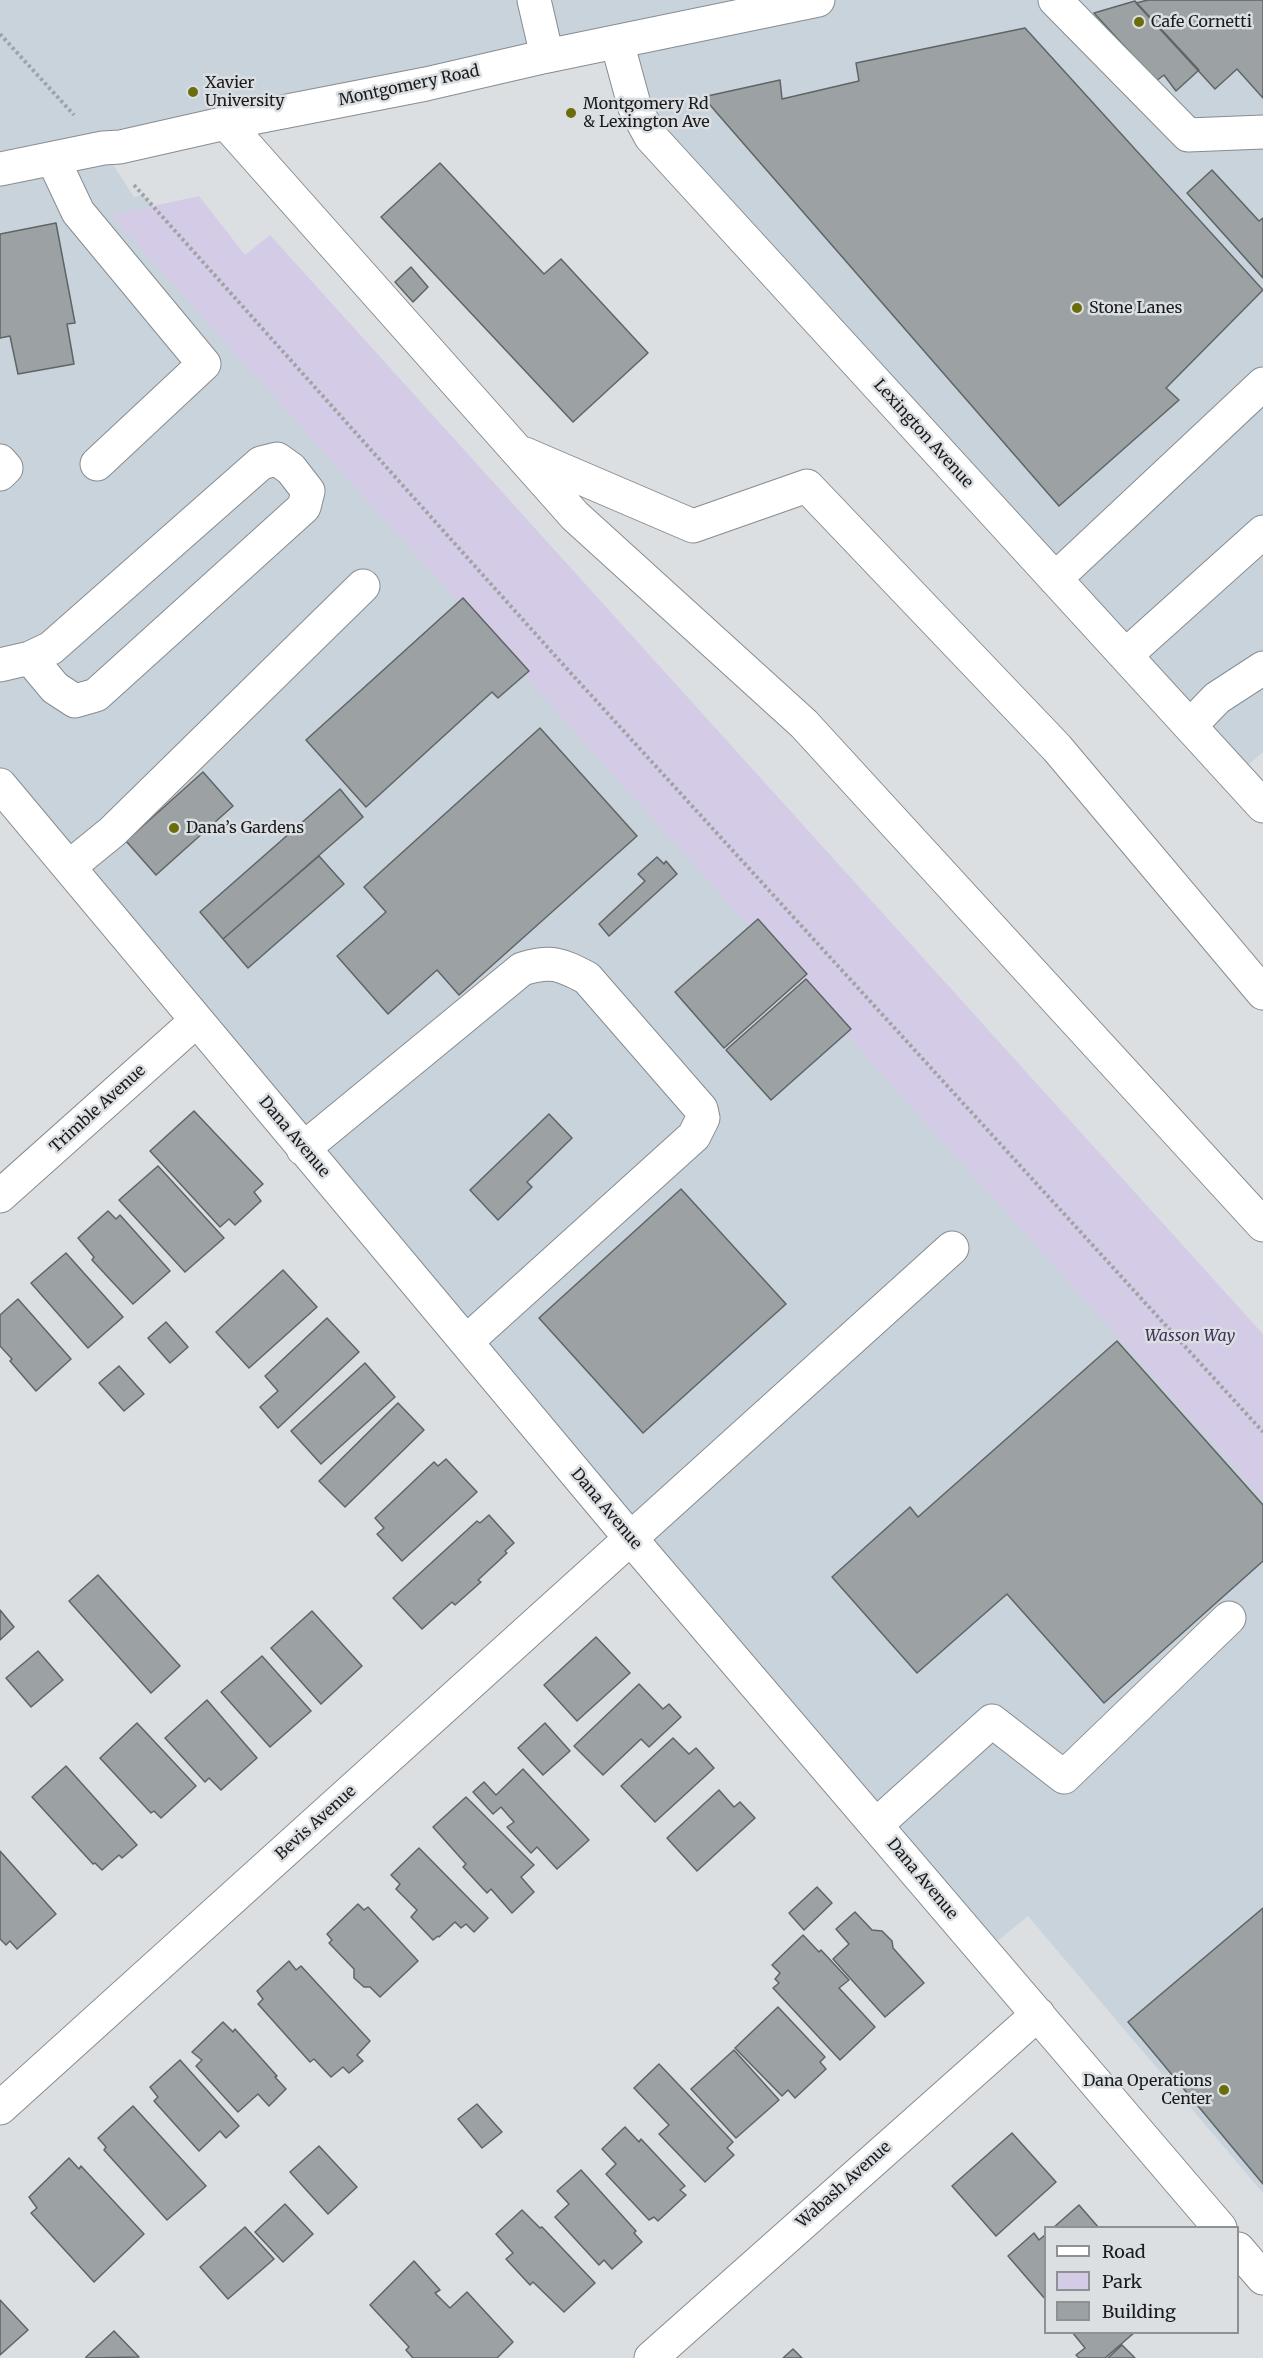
<!DOCTYPE html>
<meta charset="utf-8">
<style>
body{margin:0}
#map{position:relative;width:1263px;height:2358px;overflow:hidden;background:#dbdfe2;font-family:Merriweather,serif}
canvas{display:block}
.legend{position:absolute;left:1044px;top:2226px;width:195px;height:108px;box-sizing:border-box;background:#dbdfe2;border:2px solid #8e9193;margin:0;padding:8px 10px;list-style:none;font-size:18px;color:#1a1b1d}
.legend li{display:flex;align-items:center;gap:12px;height:30px}
.legend b{width:30px;border:2px solid #8e9193}
</style>
<div id="map">
<canvas width="1263" height="2358"></canvas>
<ul class="legend">
<li><b style="height:8px;background:#fff"></b>Road</li>
<li><b style="height:16px;background:#d4cce7"></b>Park</li>
<li><b style="height:16px;background:#9ca2a3"></b>Building</li>
</ul>
</div>
<script>
const g = document.querySelector('canvas').getContext('2d');
g.lineJoin = 'round';
function fillPath(path, color) {
  g.fillStyle = color;
  g.fill(path, 'evenodd');
}
function strokePath(path, color, width, dash) {
  g.strokeStyle = color;
  g.lineWidth = width;
  g.lineCap = dash ? 'butt' : 'round';
  g.setLineDash(dash || []);
  g.stroke(path);
}
function write(font, color, halo, rows, align = 'center') {
  g.font = font + ' Merriweather,serif';
  g.lineWidth = 5;
  g.setLineDash([]);
  g.textBaseline = 'middle';
  g.strokeStyle = halo;
  g.fillStyle = color;
  for (const [text, x, y, turn = 0] of rows) {
    g.save();
    g.translate(x, y);
    g.rotate((+turn || 0) * Math.PI / 180);
    g.textAlign = isNaN(turn) ? turn : align;
    if (halo) g.strokeText(text, 0, 0);
    g.fillText(text, 0, 0);
    g.restore();
  }
}
const built = new Path2D(`
 M0,0H1263V752L1235,776L651,137L617,42L103,149L134,197L143,195L558,659L1263,1432V2193L1028,1916L984,1952L0,785Z`);
const green = new Path2D(`
 M199,196L245,255L270,235L1263,1334V1499L111,215Z`);
const building = new Path2D(`
 M1148,0H1263V98L1237,69L1215,89L1136,3Z
 M1135,1L1199,70L1176,91L1164,75L1156,81L1094,13Z
 M1025,28L1263,290L1166,388L1179,400L1059,506L703,97L780,80L782,99L859,81L856,63Z
 M440,163L544,274L561,259L648,353L573,422L381,217Z
 M1212,170L1259,221L1263,218V278L1187,193Z
 M56,223L75,323L67,324L74,364L18,374L10,336L0,338V234Z
 M411,267L428,287L413,302L395,282Z
 M463,598L529,671L498,698L492,692L366,807L306,740Z
 M540,728L637,836L459,995L437,970L388,1014L337,956L386,912L364,887Z
 M203,772L233,806L156,875L126,841Z
 M340,789L363,817L223,939L200,912Z
 M319,856L344,884L248,968L223,939Z
 M657,857L664,864L666,861L677,874L609,936L599,924L645,881L638,874Z
 M758,919L807,974L724,1048L675,992Z
 M806,979L851,1029L771,1100L726,1050Z
 M194,1111L263,1184L254,1192L261,1201L235,1225L229,1219L220,1227L150,1151Z
 M549,1114L572,1138L527,1182L532,1187L498,1220L470,1190Z
 M158,1166L224,1238L185,1272L119,1200Z
 M681,1189L786,1304L643,1433L539,1318Z
 M108,1211L116,1219L120,1215L170,1271L133,1304L92,1260L94,1257L78,1238Z
 M66,1253L123,1317L88,1348L31,1283Z
 M283,1270L317,1307L249,1368L216,1332Z
 M18,1299L71,1359L36,1391L10,1361L12,1359L0,1346V1315Z
 M327,1318L359,1352L278,1428L260,1407L278,1391L265,1376Z
 M166,1322L188,1347L170,1363L148,1338Z
 M1117,1341L1263,1505V1561L1104,1703L1007,1594L917,1673L832,1577L910,1507L918,1517Z
 M365,1363L395,1397L321,1464L291,1431Z
 M119,1366L144,1394L124,1411L99,1383Z
 M398,1403L424,1430L345,1507L319,1481Z
 M446,1459L477,1492L402,1561L377,1534L384,1528L375,1518L434,1462L438,1466Z
 M489,1515L514,1543L505,1551L507,1553L478,1580L481,1582L455,1605L452,1602L422,1629L393,1598L477,1521L480,1523Z
 M98,1575L180,1666L151,1693L69,1601Z
 M0,1610L14,1627L0,1640Z
 M312,1611L362,1666L321,1704L271,1648Z
 M596,1637L630,1673L577,1721L544,1685Z
 M38,1651L63,1680L31,1707L6,1678Z
 M262,1656L311,1711L270,1747L221,1692Z
 M639,1684L663,1709L669,1704L681,1717L649,1747L641,1739L603,1775L574,1746Z
 M207,1700L257,1758L221,1790L209,1778L205,1782L165,1738Z
 M137,1723L196,1786L161,1818L154,1811L151,1813L100,1758Z
 M545,1723L570,1751L543,1775L518,1748Z
 M673,1738L689,1754L696,1748L714,1768L655,1822L621,1786Z
 M66,1766L137,1845L122,1858L119,1855L102,1870L95,1863L93,1864L32,1797Z
 M523,1769L589,1840L557,1869L537,1847L531,1853L507,1827L514,1822L501,1807L493,1814L473,1792L484,1782L496,1795Z
 M719,1790L734,1807L740,1802L755,1818L697,1871L667,1838Z
 M466,1797L534,1865L521,1877L534,1892L512,1913L491,1889L487,1893L463,1867L466,1864L433,1827Z
 M419,1848L488,1918L474,1932L466,1924L461,1928L455,1922L439,1937L438,1936L433,1940L411,1917L417,1910L396,1889L400,1884L391,1875Z
 M0,1851L56,1914L17,1949L10,1941L6,1945L0,1939Z
 M817,1887L832,1903L804,1930L789,1913Z
 M358,1904L364,1910L368,1907L418,1961L380,1997L370,1987H364L354,1978V1969L329,1943L332,1940L327,1934Z
 M1263,1908V2184L1128,2022Z
 M855,1912L872,1930L882,1931L892,1941L893,1948L924,1983L885,2017L833,1959L849,1944L836,1929Z
 M803,1935L819,1952L821,1950L849,1980L839,1988L875,2027L840,2060L773,1988L779,1983L775,1979L780,1973L772,1965Z
 M289,1961L296,1970L301,1966L370,2041L357,2055L363,2061L349,2073L343,2067L331,2077L314,2059L310,2062L258,2004L263,1999L257,1991Z
 M778,2007L825,2057L820,2062L826,2069L795,2098L788,2090L782,2096L735,2048Z
 M223,2022L233,2032L235,2029L277,2076L275,2077L286,2089L269,2106L258,2094L238,2112L196,2066L202,2060L192,2052Z
 M734,2050L779,2100L736,2138L691,2089Z
 M180,2060L239,2126L226,2138L220,2131L199,2151L154,2101L158,2097L150,2087Z
 M659,2064L733,2142L727,2148L734,2155L705,2182L659,2134L669,2125L634,2088Z
 M477,2104L502,2132L482,2148L458,2119Z
 M133,2106L206,2186L167,2220L104,2150L106,2147L98,2138Z
 M625,2127L639,2142L641,2139L685,2186L680,2190L686,2195L658,2221L654,2217L649,2220L606,2174L616,2164L602,2149Z
 M1012,2133L1056,2182L996,2236L952,2186Z
 M319,2146L357,2187L328,2214L290,2172Z
 M69,2158L79,2169L81,2166L144,2234L94,2282L31,2213L37,2208L29,2197Z
 M581,2170L636,2231L634,2233L642,2242L612,2269L604,2260L599,2265L555,2217L569,2204L557,2191Z
 M285,2204L313,2234L283,2262L255,2232Z
 M1079,2205L1099,2228H1053Z
 M522,2210L540,2228L542,2227L595,2283L564,2312L533,2282L530,2285L506,2259L513,2253L496,2234Z
 M245,2227L274,2259L228,2299L200,2267Z
 M1034,2233L1039,2240L1046,2234V2300L1008,2256Z
 M414,2261L440,2290L435,2293L450,2308L467,2292L513,2342L497,2358H413L406,2350L409,2347L370,2305Z
 M0,2300L28,2330L0,2355Z
 M114,2331L139,2357L86,2358V2357Z
 M1072,2332H1135L1105,2358H1079L1076,2355L1085,2348Z
 M1122,2345L1135,2358H1108Z
 M793,2349L802,2358H783Z`);
const path = new Path2D(`
 M0,34L74,115
 M134,185L558,659L1263,1432`);
const minor = new Path2D(`
 M534,0L547,56
 M1055,0L1188,135L1263,132
 M617,42L635,108L651,137L1263,806
 M226,123L575,516L804,724L1263,1225
 M53,159L78,212L204,364L97,464
 M525,454L693,526L807,486L1057,748L1263,993
 M0,461L6,468L0,474
 M1055,579L1263,384
 M1126,655L1263,532
 M0,665L30,658L51,648L261,463L277,459L291,469L308,491L304,507L96,695L75,701L55,688L30,658
 M1190,726L1217,698L1263,668
 M0,785L631,1539L1220,2228
 M69,867L112,832L363,586
 M303,1149L522,969C552,960 560,964 587,978L701,1109L703,1118L694,1136L466,1342
 M0,1196L196,1021
 M876,1825L992,1721L1064,1777L1229,1618
 M0,2108L952,1248
 M1238,2249L1263,2278
 M651,2358L1038,2014`);
const major = new Path2D(`
 M0,169L103,148L120,147L226,123L426,84L547,56L818,0`);
const markers = [
 [1139,22,6,"#6b6c0c"],
 [193,92,6,"#6b6c0c"],
 [571,113,6,"#6b6c0c"],
 [1077,308,6,"#6b6c0c"],
 [174,828,6,"#6b6c0c"],
 [1224,2090,6,"#6b6c0c"]
];
const poiNames = [
 ["Cafe Cornetti",1151,22],
 ["Xavier",205,83],
 ["University",205,101],
 ["Montgomery Rd",583,104],
 ["& Lexington Ave",583,122],
 ["Stone Lanes",1089,308],
 ["Dana’s Gardens",186,828],
 ["Dana Operations",1212,2081,"right"],
 ["Center",1212,2099,"right"]
];
const streetNames = [
 ["Montgomery Road",409,86,-12],
 ["Lexington Avenue",923,434,48],
 ["Trimble Avenue",98,1109,-42],
 ["Dana Avenue",294,1137,50],
 ["Dana Avenue",606,1509,50],
 ["Bevis Avenue",316,1823,-42],
 ["Dana Avenue",922,1879,50],
 ["Wabash Avenue",844,2185,-42]
];
const parkNames = [
 ["Wasson Way",1190,1336]
];
fillPath(built, '#c9d3dc');
fillPath(green, '#d4cce7');
fillPath(building, '#9ca2a3');
strokePath(building, '#5f6466', 1.5);
strokePath(minor, '#888c8f', 35);
strokePath(major, '#888c8f', 35);
strokePath(path, '#a0a3a6', 4, [3, 3]);
strokePath(minor, '#fff', 33);
strokePath(major, '#fff', 33);
for (const [x, y, r, color] of markers) {
  const dot = new Path2D();
  dot.arc(x, y, r, 0, 2 * Math.PI);
  g.fillStyle = color;
  g.fill(dot);
  strokePath(dot, '#dbdfe2', 2);
}
write('16px', '#1a1b1d', '#dbdfe2', poiNames, 'left');
write('16px', '#1a1b1d', '#dbdfe2', streetNames);
write('italic 16px', '#42335c', '#dbdfe2', parkNames);
</script>
